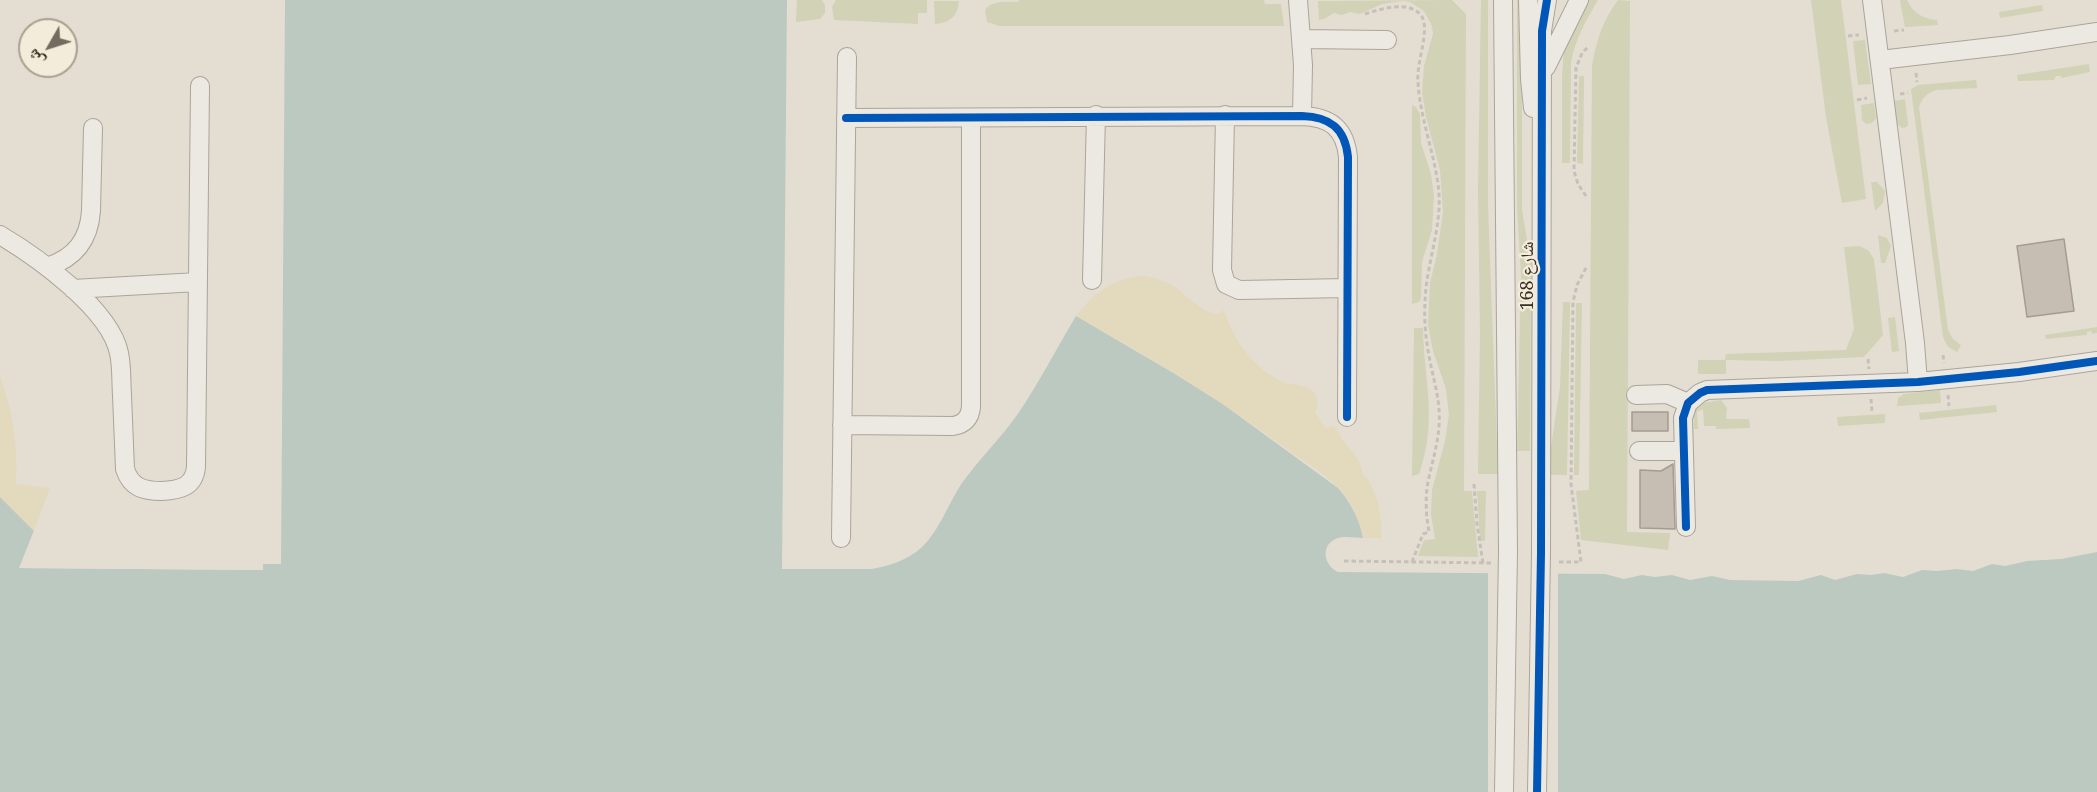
<!DOCTYPE html>
<meta charset="utf-8">
<style>
body{margin:0}
#map{position:relative;width:2097px;height:792px;overflow:hidden;background:#e4ded2;font-family:"Noto Serif","Noto Naskh Arabic",serif}
canvas{display:block}
.north{position:absolute;left:18px;top:18px;width:60px;height:60px;box-sizing:border-box;background:#f3ecda;border:2px solid #a8a090;border-radius:50%;rotate:231deg;font-size:16px;font-weight:700;line-height:24px;text-align:center;color:#382d22}
.north::after{content:'';display:block;margin:auto;width:21px;height:27px;background:#746b60;clip-path:polygon(50% 0,100% 100%,50% 72%,0 100%)}
</style>
<div id="map">
<canvas width="2097" height="792"></canvas>
<div class="north">ش</div>
</div>
<script>
const g = document.querySelector('canvas').getContext('2d');
g.lineJoin = 'round';
function fillPath(path, color) {
  g.fillStyle = color;
  g.fill(path, 'evenodd');
}
function strokePath(path, color, width, dash) {
  g.strokeStyle = color;
  g.lineWidth = width;
  g.lineCap = dash ? 'butt' : 'round';
  g.setLineDash(dash || []);
  g.stroke(path);
}
function write(font, color, halo, rows, align = 'center') {
  g.font = font + ' "Noto Serif","Noto Naskh Arabic",serif';
  g.lineWidth = 4.5;
  g.setLineDash([]);
  g.textBaseline = 'middle';
  g.strokeStyle = halo;
  g.fillStyle = color;
  for (const [text, x, y, turn = 0] of rows) {
    g.save();
    g.translate(x, y);
    g.rotate((+turn || 0) * Math.PI / 180);
    g.textAlign = isNaN(turn) ? turn : align;
    if (halo) g.strokeText(text, 0, 0);
    g.fillText(text, 0, 0);
    g.restore();
  }
}
const green = new Path2D(`
 M797,0H822L825,5V13L820,19L796,22Z
 M836,0H927V13H918V24L834,20L832,7Z
 M1019,0H1264L1265,4H1281L1284,26H999L987,22L985,10C992,0 1006,2 1018,2Z
 M1452,0L1466,14L1464,491H1472L1478,557L1418,556L1424,540L1435,539L1431,515L1432,490L1445,441L1449,415L1446,389L1433,351L1428,325L1430,283L1437,254L1443,212L1440,170L1426,117L1422,92L1424,66L1433,34L1432,26L1424,11L1410,2L1402,1L1382,4L1360,14L1350,12L1342,15L1334,13L1324,19L1319,20L1318,1Z
 M1481,0H1488V206L1498,474H1478L1480,333L1478,191Z
 M1517,0H1522V210L1531,263L1530,451H1517L1521,276L1517,206Z
 M1588,0H1598C1586,21 1575,39 1571,63L1570,163H1562V76L1564,47Z
 M1618,0L1630,1L1627,532L1670,533L1668,550L1581,540L1576,491L1589,490L1592,66C1596,41 1603,20 1618,0Z
 M1811,0H1841L1866,199L1842,203L1826,117Z
 M1900,0H1907C1913,13 1923,19 1937,20L1938,25L1905,27Z
 M934,1H959C958,16 950,23 935,24Z
 M2042,5L2043,11L2000,18L1999,12Z
 M1865,40L1871,84L1858,85L1853,41Z
 M2089,64L2090,72L2061,78V76H2056L2054,80L2018,81L2017,75Z
 M1579,76H1584L1583,164L1577,163Z
 M1976,80L1977,88L1936,90C1927,93 1922,98 1919,107L1948,330L1953,339L1961,345L1957,352L1948,347L1943,337L1911,89L1918,85Z
 M1905,99L1908,124L1907,127L1902,128L1897,124L1894,101Z
 M1874,103L1876,118L1872,123L1866,124L1862,120L1861,105Z
 M1412,105L1416,107L1420,114L1421,143L1431,174L1434,196L1432,230L1422,262L1421,298L1419,302L1412,304Z
 M1871,182H1877L1885,191L1883,203L1875,211Z
 M1878,235L1887,238L1891,246L1885,263H1881Z
 M1859,246L1868,250L1874,259L1883,335L1864,357L1778,361L1726,360V374H1698V360H1725L1726,354L1846,350L1854,329L1844,247Z
 M1563,302H1570L1567,475H1551L1550,453L1560,387Z
 M1576,303H1582L1579,475H1574Z
 M1895,317L1899,351L1892,352L1888,318Z
 M2097,327V333L2092,334L2091,331L2087,332V335L2046,339L2045,335Z
 M1414,328H1423C1424,382 1438,420 1419,474L1412,476Z
 M1940,390L1941,403L1897,406L1898,398L1904,394Z
 M1721,400L1727,408L1726,419H1749L1750,428L1716,429V426H1704L1703,409L1697,412L1698,429H1694V412L1702,403Z
 M1996,405L1997,412L1920,420L1919,413Z
 M1885,414V423L1838,426L1837,417Z
 M1477,491H1486L1485,541H1480Z`);
const sand = new Path2D(`
 M1145,276C1154,278 1163,280 1172,285C1184,292 1205,316 1219,314L1224,310C1234,341 1254,370 1286,383C1294,386 1305,384 1312,391C1319,397 1318,405 1315,412L1326,428L1332,426C1338,429 1338,432 1341,437C1351,452 1359,455 1363,474C1379,490 1381,516 1382,538H1363C1360,523 1355,508 1345,496C1331,477 1308,464 1288,450C1221,401 1149,357 1076,316C1093,293 1115,277 1145,276Z
 M0,376C13,412 18,446 16,484L50,488L34,531L0,497Z`);
const water = new Path2D(`
 M285,0H787L782,569H871C889,566 906,561 921,548C940,530 948,504 962,483C979,459 1000,439 1017,415C1039,383 1056,349 1076,316L1175,374L1224,405L1338,488C1351,503 1359,518 1363,538C1355,538 1346,536 1338,538C1320,544 1323,565 1338,572L1605,574L1624,579L1642,575L1655,577L1672,575L1690,580L1712,576L1730,580L1798,581L1821,575L1835,580L1857,574L1871,575L1884,573L1903,577L1922,570L1937,571L1957,569L1973,571L1992,564L2005,566L2027,561L2061,559L2097,552V792H0V497L34,531L20,568L263,570V564H281Z`);
const pier = new Path2D(`
 M35,528L36,532L24,565L260,567V564H263V570L19,568Z
 M1488,571H1558V792H1488Z`);
const building = new Path2D(`
 M2064,239L2074,311L2027,317L2017,246Z
 M1632,412H1668V431H1632Z
 M1673,464L1675,529L1640,528V470L1661,471Z`);
const path = new Path2D(`
 M1365,14C1381,9 1408,0 1421,15C1431,29 1416,62 1418,82C1420,120 1436,156 1439,194C1441,231 1426,265 1425,302C1424,322 1426,342 1430,361C1433,377 1438,393 1439,410C1441,435 1433,458 1428,482C1425,498 1426,515 1429,532L1423,534L1412,562
 M1894,31L1904,30
 M1848,36L1859,35
 M1916,73L1917,82
 M1900,94L1908,93
 M1857,100L1867,98
 M1586,196L1578,184L1574,171L1576,68L1582,53L1588,47
 M1943,355L1944,363
 M1868,359L1869,369
 M1948,395L1949,406
 M1871,399L1872,412
 M1474,484L1477,524L1483,563
 M1344,561L1492,563
 M1559,562H1581L1571,484L1573,302L1577,285L1586,268`);
const minor = new Path2D(`
 M1298,0L1303,65L1302,116
 M1503,0L1508,551
 M1528,0L1530,79L1533,108
 M1872,0L1915,343L1918,382
 M1301,39L1387,40
 M1880,60L2010,45L2097,32
 M1546,67L1579,0
 M1225,115L1222,270L1226,284L1239,290L1347,288
 M846,118L1302,116C1330,117 1345,128 1348,157L1347,417
 M0,235C37,257 110,309 119,353C122,367 121,381 122,395C123,419 124,444 125,469C131,488 144,491 162,491C180,490 194,487 196,467L200,86
 M47,267C75,258 89,240 91,211L93,128
 M1092,280L1096,115
 M73,289L198,282
 M1636,395L1667,394L1688,403
 M842,425L953,426C964,424 970,418 971,407V118
 M1639,451H1684
 M1686,527L1683,418L1688,403L1700,393L1707,390L1918,382L2019,372L2097,361
 M841,538L847,57
 M1541,553L1542,31L1547,0`);
const minorBridge = new Path2D(`
 M1504,792L1508,551
 M1537,792L1541,553`);
const cycleway = new Path2D(`
 M846,118L1302,116C1330,117 1345,128 1348,157L1347,417
 M1686,527L1683,418L1688,403L1700,393L1707,390L1918,382L2019,372L2097,361
 M1537,792L1541,553L1542,31L1547,0`);
const streetNames = [
 ["شارع 168",1528,276,-90]
];
fillPath(green, '#d1d2b6');
fillPath(sand, '#e3d9bd');
fillPath(water, '#bcc9c1');
fillPath(pier, '#e4ded2');
fillPath(building, '#c7beb3');
strokePath(building, '#a49b91', 1.5);
strokePath(minor, '#aaa49a', 20);
strokePath(path, '#c5c0b9', 3, [4.5, 3]);
strokePath(minor, '#ece9e2', 18);
strokePath(minorBridge, '#aaa49a', 20, []);
strokePath(minorBridge, '#ece9e2', 18);
strokePath(cycleway, '#0057b8', 8);
write('18px', '#382d22', '#f3ecda', streetNames);
</script>
